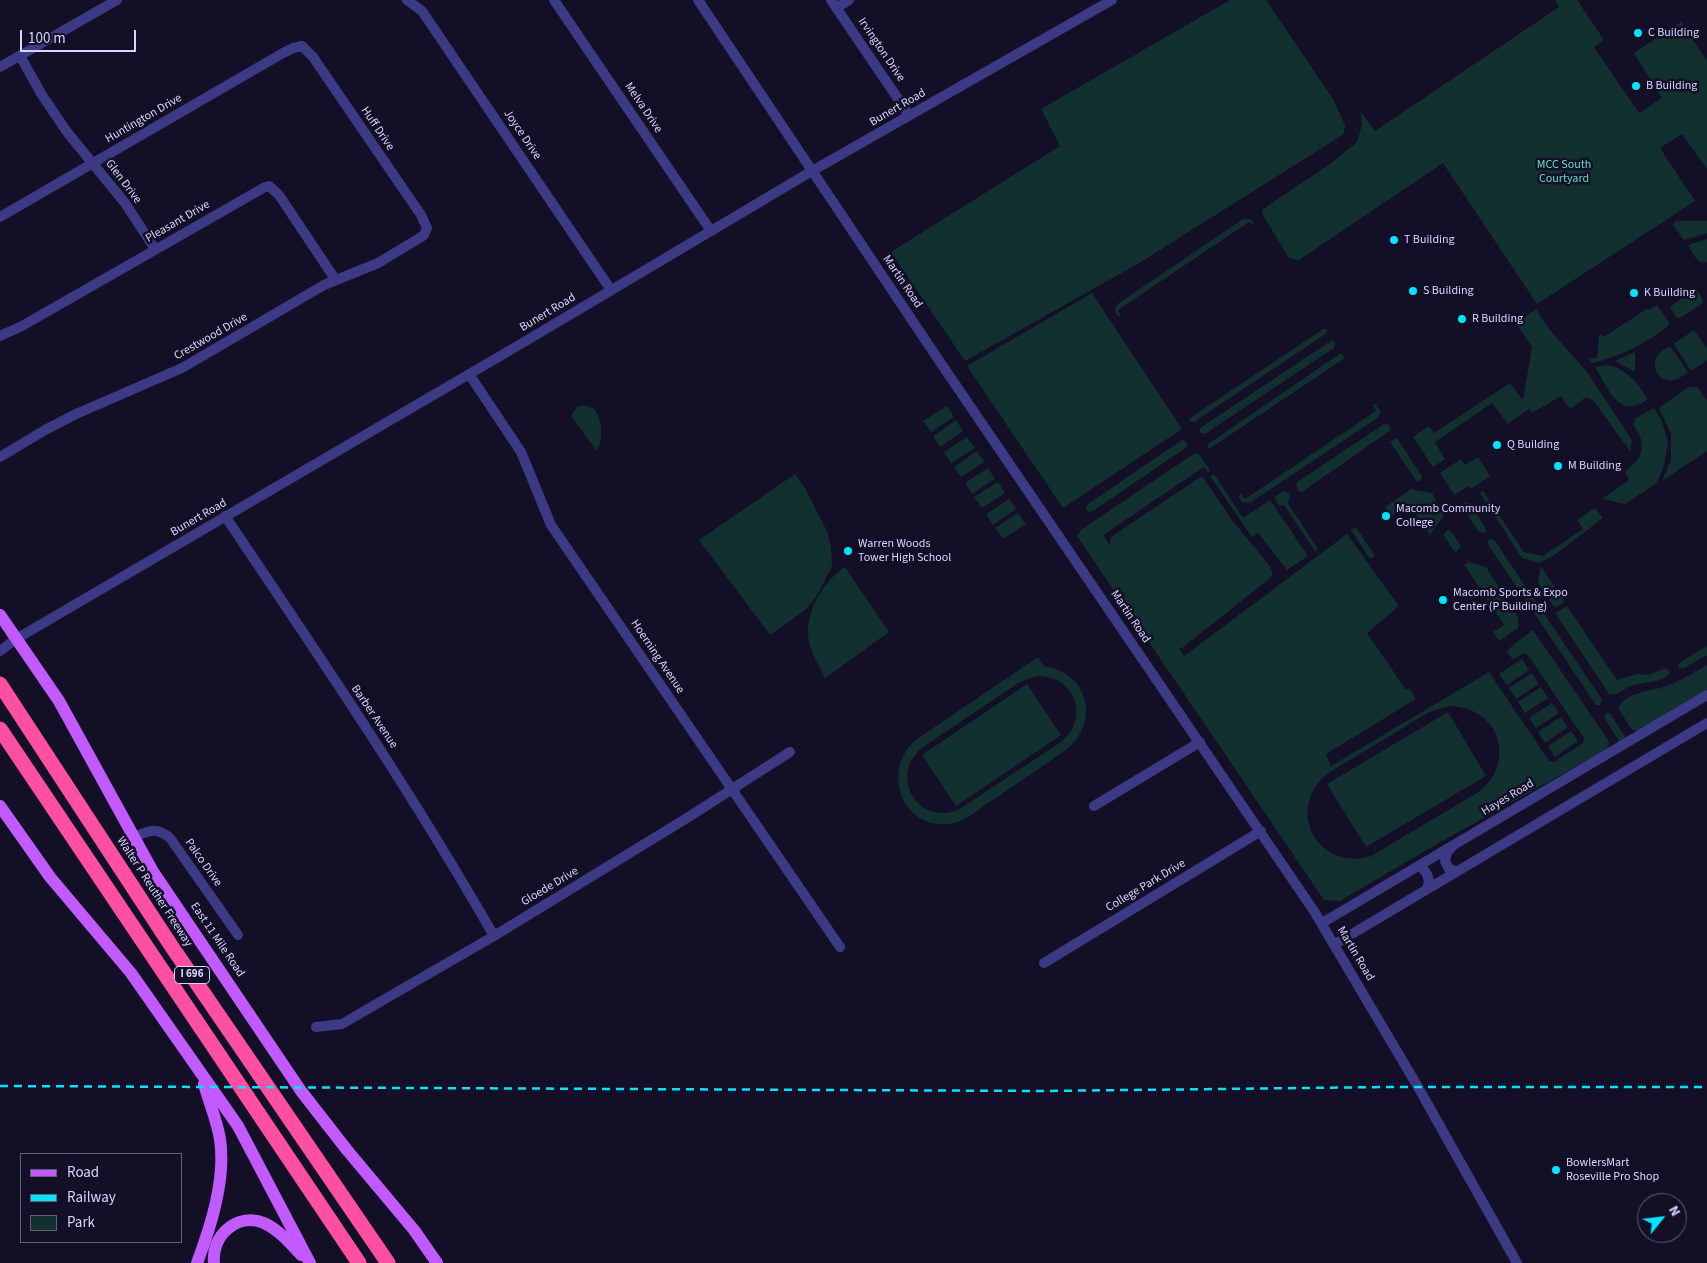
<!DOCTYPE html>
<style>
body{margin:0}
#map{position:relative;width:1707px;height:1263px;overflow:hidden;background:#130f26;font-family:"Source Sans 3",sans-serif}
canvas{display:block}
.legend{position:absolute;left:20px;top:1153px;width:162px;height:90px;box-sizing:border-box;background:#130f26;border:1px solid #625e7d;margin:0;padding:6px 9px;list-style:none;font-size:15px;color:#d9d4ff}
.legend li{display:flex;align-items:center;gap:10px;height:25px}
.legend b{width:25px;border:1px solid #625e7d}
.north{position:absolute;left:1637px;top:1193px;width:50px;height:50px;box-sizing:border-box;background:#130f26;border:1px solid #625e7d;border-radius:50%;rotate:61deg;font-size:14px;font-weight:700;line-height:20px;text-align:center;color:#d9d4ff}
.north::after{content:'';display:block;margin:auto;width:18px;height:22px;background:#00e5ff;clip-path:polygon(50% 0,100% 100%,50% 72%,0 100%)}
.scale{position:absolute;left:20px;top:30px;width:116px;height:22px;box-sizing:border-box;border:2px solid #d9d4ff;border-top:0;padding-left:6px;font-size:15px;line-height:18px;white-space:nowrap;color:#d9d4ff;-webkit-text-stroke:4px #130f26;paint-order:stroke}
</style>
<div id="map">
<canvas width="1707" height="1263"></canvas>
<ul class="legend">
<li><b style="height:6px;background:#c25bff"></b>Road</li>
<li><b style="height:6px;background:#00e5ff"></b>Railway</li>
<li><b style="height:14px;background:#12302f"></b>Park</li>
</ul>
<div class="north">N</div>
<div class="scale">100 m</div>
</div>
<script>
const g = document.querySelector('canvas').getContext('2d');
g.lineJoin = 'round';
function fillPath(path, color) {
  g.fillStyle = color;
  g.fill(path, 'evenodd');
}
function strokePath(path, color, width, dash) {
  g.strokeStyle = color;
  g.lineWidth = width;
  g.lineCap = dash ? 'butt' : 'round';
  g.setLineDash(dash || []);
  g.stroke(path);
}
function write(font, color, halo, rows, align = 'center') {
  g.font = font + ' "Source Sans 3",sans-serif';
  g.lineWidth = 5;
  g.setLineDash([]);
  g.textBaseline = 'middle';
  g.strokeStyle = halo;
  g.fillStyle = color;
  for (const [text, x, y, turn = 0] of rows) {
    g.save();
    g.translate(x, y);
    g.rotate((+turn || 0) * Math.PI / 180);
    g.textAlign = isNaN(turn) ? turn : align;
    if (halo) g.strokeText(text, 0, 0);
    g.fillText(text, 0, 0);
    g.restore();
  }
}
const green = new Path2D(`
 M1230,0H1266L1333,99L1345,125L1344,134L1141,262L965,361L891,252L1060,146L1041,109Z
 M1555,0H1577L1604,40L1594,47L1639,113L1662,98L1634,53L1681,22L1707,61V169L1682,134L1660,148L1695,201L1537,304L1443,163L1299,260L1289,258L1262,214L1263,209L1330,164L1357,142L1362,125L1361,112L1375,131L1559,7Z
 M1243,219H1250L1255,225H1253L1249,222L1118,310L1121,316L1119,317L1115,312L1116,306L1119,303Z
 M1677,221H1707V233L1684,240L1673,225L1674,222Z
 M1707,239V262C1697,265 1693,253 1688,245Z
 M1694,290C1699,291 1704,299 1702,304L1680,318H1677L1671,309V306Z
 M1092,293L1182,429L1063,508L967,366Z
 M1657,305L1668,321L1669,325C1646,344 1621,356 1592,363L1588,358H1597L1599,336L1601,335L1604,337L1648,308L1649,310Z
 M1536,309L1549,329L1587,372L1632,440L1630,451L1593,400L1586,397L1570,409L1561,396L1532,413L1529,409L1508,424L1492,403L1435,442L1445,459L1433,467L1413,437L1429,426L1434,433L1510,383L1523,400L1532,347L1516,323Z
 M1323,329H1327V333L1194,422L1189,421L1190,418Z
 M1694,330L1707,349V360L1691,371L1674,344Z
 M1331,341H1334L1335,343L1334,348L1205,434L1200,433V428Z
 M1670,346L1688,372C1684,375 1679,379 1674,380C1658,383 1648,365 1660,353C1663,350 1667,348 1670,346Z
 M1635,352V372L1615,361Z
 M1341,353L1345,358L1212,447L1209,449L1207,446L1208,444Z
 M1608,365C1629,370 1637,383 1648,399C1618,421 1609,389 1595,367Z
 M1690,386L1698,388L1707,401V451L1662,481L1671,460V434L1659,408Z
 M1375,404L1380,411L1379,417L1250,503L1242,502L1238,496L1241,494L1245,499L1376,411L1373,405Z
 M583,405C587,406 591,407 594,409C602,416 604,444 596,450L572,417V414L577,407Z
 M947,406L954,417L931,432L923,421Z
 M1654,408L1662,421L1668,443L1664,465L1657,483L1625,504L1602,499L1629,480L1625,472C1637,462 1647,451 1639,434C1637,430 1635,428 1633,424L1636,418Z
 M956,420L963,431L940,447L933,436Z
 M1384,424H1388L1391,430L1302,492L1298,491L1296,483Z
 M967,437L975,448L951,463L944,452Z
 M1397,438L1423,478L1417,482L1390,442Z
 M1182,440L1187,442V447L1093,511L1089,512L1086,510L1088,504Z
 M977,451L984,462L961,477L954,467Z
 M1195,453L1199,454L1210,470L1208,472L1204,467L1103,535L1110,546L1111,537L1202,476L1232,520L1269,565L1273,574L1269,579L1182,648H1179L1184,656L1347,534L1399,606L1367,633L1406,690L1409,688L1416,699L1326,754L1331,766L1489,672L1549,761L1554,762L1583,743L1584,738L1528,655L1523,653L1513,660L1507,651L1514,644L1533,630L1608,740L1609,744L1607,749L1432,847L1340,901L1324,900L1077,536L1082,529ZM1450,706C1500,707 1518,764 1477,793L1371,856C1316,873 1283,805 1330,772L1429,712Z
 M1478,457L1490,476L1471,489L1469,486L1454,495L1440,473L1461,459L1465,465Z
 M988,468L995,479L972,494L965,483Z
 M795,474L805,488L828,533L831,548L832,567L816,597L805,610L770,635L699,540Z
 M1214,474L1243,518L1270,500L1308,556L1287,570L1258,533L1252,537L1210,476Z
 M998,482L1005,493L982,508L974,497Z
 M1411,489L1432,493L1444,515L1430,535L1409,504L1391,516L1385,507Z
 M1284,491L1289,493L1290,498L1287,502L1318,549L1315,551L1284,505L1279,506L1274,497Z
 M1483,491L1524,552L1543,556L1583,529L1577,520L1595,508L1603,518L1553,556L1539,563L1522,558L1480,493Z
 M1009,499L1016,509L993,525L986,514Z
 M1465,502L1470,503L1486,529L1485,533L1479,532L1462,507Z
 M1018,513L1026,524L1003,539L995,528Z
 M1356,527L1375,556L1370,559L1351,530Z
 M1448,530L1451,531L1461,546L1456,552L1454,551L1444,536V533Z
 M1490,539L1495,541L1601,698L1602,701L1600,705H1596L1489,546L1487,542Z
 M1468,562L1486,567L1518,617V628L1499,641L1493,632L1504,625L1467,569L1464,565Z
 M1541,566L1564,602L1555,608L1538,583Z
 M845,567L889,632L825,678C818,664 809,650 808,634C807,608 825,580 845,567Z
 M1567,606L1617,680L1637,674L1649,675L1665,668L1668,669L1670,673C1660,684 1644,681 1631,686C1623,689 1618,696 1609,694L1555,613Z
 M1707,646V655L1682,669L1678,667L1679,663Z
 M1038,657L1044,666C1088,672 1101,722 1066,750C1042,767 1017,783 993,800C981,807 970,818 957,822C906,837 877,772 917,739ZM1036,676C1074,674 1091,718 1061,742L958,810C917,826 888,775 923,747L1020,682Z
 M1522,659L1529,670L1507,685L1499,674Z
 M1707,665V690L1639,731L1632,730L1619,710V706C1630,690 1656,691 1672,684C1684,679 1696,671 1707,665Z
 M1532,673L1539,684L1516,699L1509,688Z
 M1027,684L1061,735L956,806L922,755Z
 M1541,687L1548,698L1525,713L1518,702Z
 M1552,703L1559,713L1536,728L1529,718Z
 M1448,712L1486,776L1366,847L1327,784Z
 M1606,713H1610L1626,738L1620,742L1604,718Z
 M1561,717L1568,727L1545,743L1538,732Z
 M1571,731L1578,741L1555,757L1548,746Z`);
const minor = new Path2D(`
 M407,0L422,11L611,290
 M554,0L711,231
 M698,0L940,362L1314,911L1418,1087L1517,1263
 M831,0L909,115
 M836,8L849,0
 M20,56L42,95L67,132L125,203L155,249
 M0,67L117,0
 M0,217L283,53L293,48L302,46L313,57L421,215L427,228L424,235L418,239L378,263L324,285L182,368L76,414L45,430L0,457
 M0,336L22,326L265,187L269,186L279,195L335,279
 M469,374L521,452L551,525L840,947
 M225,516C318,654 411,791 494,936
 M0,651L16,639L519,345L812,171L1112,0
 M1094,806L1200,742
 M134,837C149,831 156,826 170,838L238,935
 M1452,847L1447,852L1445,861L1449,869L1456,871
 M1419,866C1427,871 1431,879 1427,889
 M1322,923L1707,695
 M1335,944L1707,723
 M1044,963L1261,831
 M316,1027L342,1024L385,999L494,936L687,818L790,752`);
const major = new Path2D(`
 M0,615L59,701L152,870L301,1091L347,1150L414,1230L437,1263
 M0,806L50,877L131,973L238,1126L310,1263
 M197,1263C211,1226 226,1179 220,1139C217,1121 209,1102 204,1084
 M214,1263C211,1236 237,1212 264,1223C279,1230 290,1243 301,1255`);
const highway = new Path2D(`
 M0,684L170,944L388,1263
 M0,729L359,1263`);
const rail = new Path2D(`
 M0,1086L1044,1091L1389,1087H1707`);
const markers = [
 [1638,33,5,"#00e5ff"],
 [1636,86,5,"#00e5ff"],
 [1394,240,5,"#00e5ff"],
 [1413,291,5,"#00e5ff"],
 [1634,293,5,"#00e5ff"],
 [1462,319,5,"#00e5ff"],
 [1497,445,5,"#00e5ff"],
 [1558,466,5,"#00e5ff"],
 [1386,516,5,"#00e5ff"],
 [848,551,5,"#00e5ff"],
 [1443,600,5,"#00e5ff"],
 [1556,1170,5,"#00e5ff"]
];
const shields = [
 [192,975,35]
];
const shieldNames = [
 ["I 696",192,975]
];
const poiNames = [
 ["C Building",1648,33],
 ["B Building",1646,86],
 ["T Building",1404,240],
 ["S Building",1423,291],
 ["K Building",1644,293],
 ["R Building",1472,319],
 ["Q Building",1507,445],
 ["M Building",1568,466],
 ["Macomb Community",1396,509],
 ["College",1396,523],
 ["Warren Woods",858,544],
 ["Tower High School",858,558],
 ["Macomb Sports & Expo",1453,593],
 ["Center (P Building)",1453,607],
 ["BowlersMart",1566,1163],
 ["Roseville Pro Shop",1566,1177]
];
const streetNames = [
 ["Irvington Drive",881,50,56],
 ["Melva Drive",643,108,56],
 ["Bunert Road",898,108,-30],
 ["Huntington Drive",144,119,-30],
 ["Huff Drive",377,129,56],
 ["Joyce Drive",522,135,56],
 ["Glen Drive",123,182,53],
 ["Pleasant Drive",178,222,-30],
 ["Martin Road",902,282,56],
 ["Bunert Road",548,313,-31],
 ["Crestwood Drive",211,337,-30],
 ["Bunert Road",199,518,-30],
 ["Martin Road",1130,617,56],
 ["Hoerning Avenue",657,657,56],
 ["Barber Avenue",374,717,56],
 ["Hayes Road",1508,798,-31],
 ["Palco Drive",203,863,55],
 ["College Park Drive",1146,886,-31],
 ["Gloede Drive",550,887,-31],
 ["Walter P Reuther Freeway",154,892,57],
 ["East 11 Mile Road",217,940,56],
 ["Martin Road",1355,954,59]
];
const parkNames = [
 ["MCC South",1564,165],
 ["Courtyard",1564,179]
];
fillPath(green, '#12302f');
strokePath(minor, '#3d3a85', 10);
strokePath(major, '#c25bff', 12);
strokePath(highway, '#ff4fa3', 15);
strokePath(rail, '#00e5ff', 2.5, [8, 6]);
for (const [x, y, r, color] of markers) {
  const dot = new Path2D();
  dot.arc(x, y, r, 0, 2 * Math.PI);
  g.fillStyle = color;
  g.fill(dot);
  strokePath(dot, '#130f26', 2);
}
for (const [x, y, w] of shields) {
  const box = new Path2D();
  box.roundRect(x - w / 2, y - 8.5, w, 17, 4);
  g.fillStyle = '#130f26';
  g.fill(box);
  strokePath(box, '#d9d4ff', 1);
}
write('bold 11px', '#d9d4ff', null, shieldNames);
write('12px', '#d9d4ff', '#130f26', poiNames, 'left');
write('12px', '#d9d4ff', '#130f26', streetNames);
write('12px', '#5fe0c0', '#130f26', parkNames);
</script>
